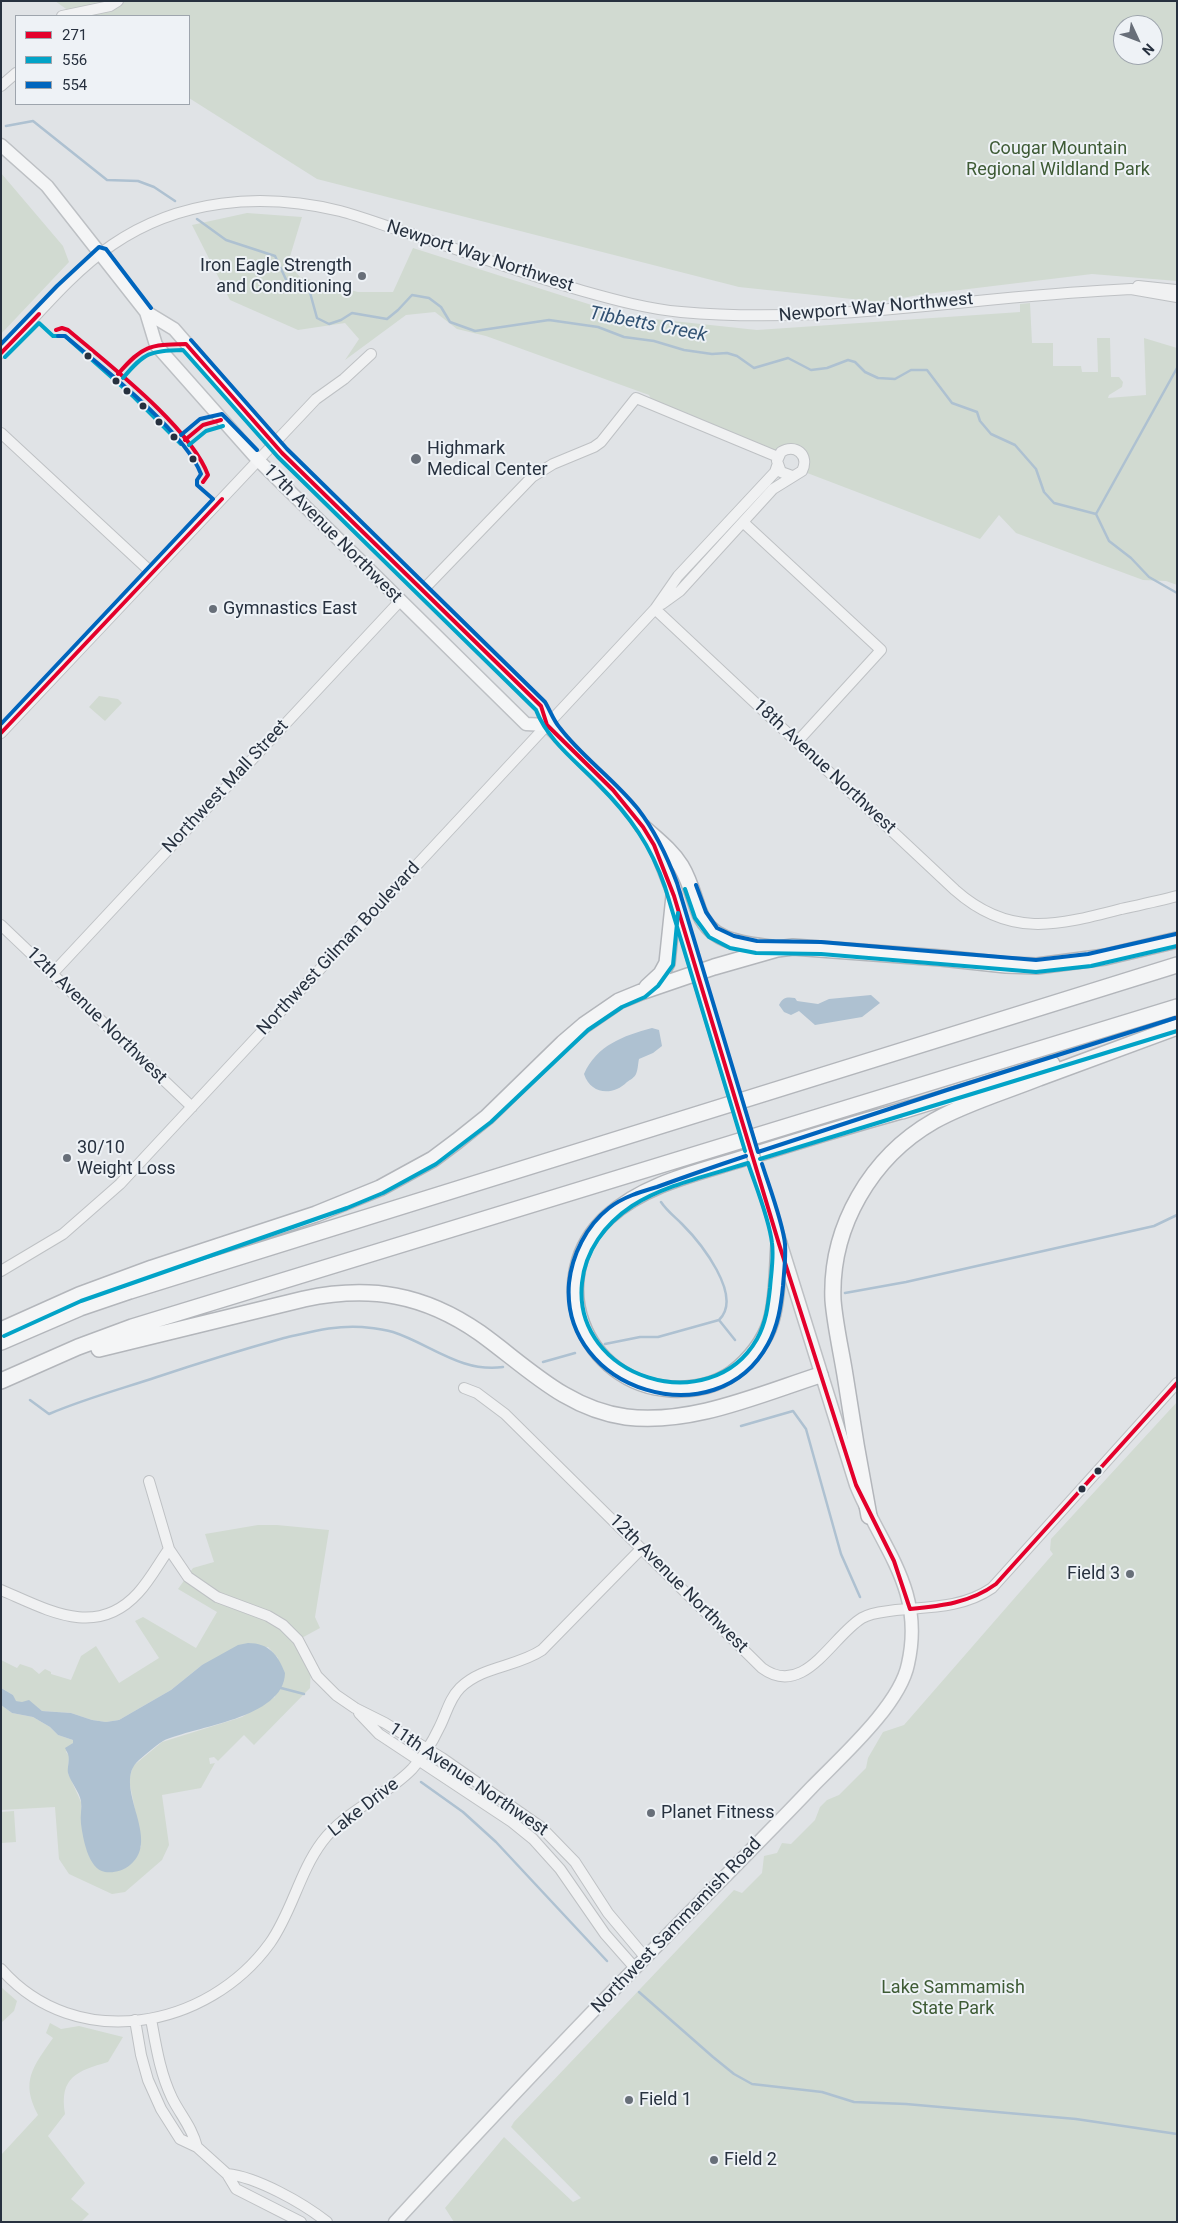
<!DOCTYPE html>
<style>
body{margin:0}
#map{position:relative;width:1178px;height:2223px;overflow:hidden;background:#e0e3e6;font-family:Roboto,sans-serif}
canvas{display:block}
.frame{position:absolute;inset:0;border:2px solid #27313f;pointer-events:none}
.legend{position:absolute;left:15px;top:15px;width:175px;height:90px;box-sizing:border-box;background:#eef2f6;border:1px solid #9ea5ad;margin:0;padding:6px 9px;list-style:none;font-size:15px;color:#27313f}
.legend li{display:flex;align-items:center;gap:10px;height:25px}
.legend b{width:25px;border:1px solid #9ea5ad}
.north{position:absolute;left:1113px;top:15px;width:50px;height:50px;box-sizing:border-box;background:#eef2f6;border:1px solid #9ea5ad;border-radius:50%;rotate:133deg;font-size:14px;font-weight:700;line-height:20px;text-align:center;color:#27313f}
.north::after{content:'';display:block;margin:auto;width:18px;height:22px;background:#686f79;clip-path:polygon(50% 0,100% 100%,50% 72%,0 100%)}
</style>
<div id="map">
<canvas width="1178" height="2223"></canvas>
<div class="frame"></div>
<ul class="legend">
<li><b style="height:6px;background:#e4002b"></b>271</li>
<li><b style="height:6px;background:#02a3c7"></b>556</li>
<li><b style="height:6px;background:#0065bd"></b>554</li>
</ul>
<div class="north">N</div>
</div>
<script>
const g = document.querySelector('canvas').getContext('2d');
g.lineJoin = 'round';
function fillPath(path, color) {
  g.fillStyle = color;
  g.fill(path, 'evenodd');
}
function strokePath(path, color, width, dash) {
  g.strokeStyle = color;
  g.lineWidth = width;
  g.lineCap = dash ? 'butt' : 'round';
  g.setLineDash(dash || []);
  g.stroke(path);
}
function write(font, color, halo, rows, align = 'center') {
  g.font = font + ' Roboto,sans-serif';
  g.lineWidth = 4;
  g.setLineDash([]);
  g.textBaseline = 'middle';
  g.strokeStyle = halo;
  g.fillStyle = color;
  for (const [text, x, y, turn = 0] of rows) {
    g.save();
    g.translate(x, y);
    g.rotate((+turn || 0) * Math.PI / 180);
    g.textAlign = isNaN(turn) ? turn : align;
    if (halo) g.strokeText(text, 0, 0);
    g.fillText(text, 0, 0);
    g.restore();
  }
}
const green = new Path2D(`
 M55,1H1177V281L1092,274L919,295L880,302L739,287L317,179L189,98V16H76ZM1123,25H1153V55H1123Z
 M1,173L63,246L69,262L1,334Z
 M247,213L302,217L288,263L300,277L358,292H393L413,248L626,316L757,330L1020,312V304L1030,303L1032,343H1053V366H1081L1082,372H1098L1097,338H1110L1111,377H1119L1123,382L1122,387L1109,395L1108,398L1146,395L1144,338L1177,348V585L1166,581L1143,580L1016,533L999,515L980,539L802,471L799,451L779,455L654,405L649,395L486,336L457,329L435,312L406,315L345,360L359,339L345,323L298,330L230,300L192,225Z
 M99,696L118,699L122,703L105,721L89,707Z
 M1177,1402V2222H454L445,2208L504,2137L573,2202L581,2198L511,2127L514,2122L512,2124L734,1890L742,1893L762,1873L764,1856L777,1853L782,1843L791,1844L815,1820L820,1807L827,1800L839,1795L866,1768L868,1758L883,1732L904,1725L1053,1554L1050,1550L1051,1539Z
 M258,1525H277L329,1530L315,1617L320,1628L298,1640L311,1667L310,1688L254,1745L244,1735L218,1761L214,1757L209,1758L210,1764L215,1763L201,1788L162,1795L169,1845L162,1860L125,1892L112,1894L69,1874L59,1859L55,1807L1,1810V1705L12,1713L33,1717L50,1727L58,1735L73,1740V1743L66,1752L69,1755L68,1773L81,1802V1823L90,1857L96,1866L107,1872L141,1847L140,1835L129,1780L133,1766L162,1742L242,1717L275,1697L278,1658L268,1647L202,1665L171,1690L119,1720L106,1722L92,1720L71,1713L42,1711L33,1705L15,1701L13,1695L1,1688V1660L17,1668L20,1664L32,1668L39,1674L45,1669L51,1672V1674L71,1680L81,1656L96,1646L119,1683L159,1658L135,1621L143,1617L196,1648L217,1612L178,1589L193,1568L214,1562L205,1534Z
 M14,1811L16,1842L1,1843V1812Z
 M1,1987L17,2001L14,2011L1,2023Z
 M50,2023L61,2029L79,2026L123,2037L108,2062C77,2071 59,2077 65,2114L48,2136L85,2183L71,2199L89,2214L81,2222H1V2155L38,2115C20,2081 33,2067 53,2038L46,2033Z`);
const water = new Path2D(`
 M871,995L880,1003L862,1017L815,1025L799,1011L791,1015L784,1012L779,1005C783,997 787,997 795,998L797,1001L818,1004L829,999Z
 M652,1028L659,1030L662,1046L653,1053L639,1059C638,1063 638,1070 636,1074C635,1077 630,1080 627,1082C613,1096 591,1095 584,1074C597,1045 623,1036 652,1028Z
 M248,1643C269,1643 278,1655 285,1673C284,1719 194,1726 163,1741C155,1746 146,1754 139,1760C110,1785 163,1839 130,1865C123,1871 114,1873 105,1872C88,1869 83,1838 81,1824C80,1816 82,1808 81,1801C79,1791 71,1783 68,1773C67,1768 70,1760 68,1754C67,1752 66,1750 65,1748L73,1743V1740L58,1735L50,1727L33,1717L12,1713L1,1705V1688L13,1695L16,1701L22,1702L29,1700L42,1711L71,1713L92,1720L106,1722L119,1720L171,1690L202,1665L238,1645Z`);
const stream = new Path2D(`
 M6,126L33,121L107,180L138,181L154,187L175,201
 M197,219L226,240L275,256L290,288L309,289L317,318L329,324L341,320L352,313L387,319L398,310L412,295L429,298L441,307L450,322L475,331L549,320L598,327L624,337L654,341L684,350L712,354L727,353L737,356L754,368L788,358L811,370L827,368L848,360L855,362L865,372L878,378L895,379L911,370H927L952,403L977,412L980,421L991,434L1015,445L1036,469L1044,492L1054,503L1096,514L1109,541L1131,558L1149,577L1177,593
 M1096,514L1177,368
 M845,1293L906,1282L1154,1226L1177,1215
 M719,1320L735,1340
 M605,1344L640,1337H658L719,1320C744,1296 700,1242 682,1224C675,1217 667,1211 661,1202
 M543,1362L575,1353
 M30,1400L49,1414C84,1399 121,1389 157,1377C199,1363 241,1350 284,1338C311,1332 335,1325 362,1327C372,1328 384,1329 393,1332C430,1344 461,1373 503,1367
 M741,1426L793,1411L806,1429L841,1554L860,1597
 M281,1688L304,1694
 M421,1782L463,1812L496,1842L607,1961
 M639,1992L713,2057L734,2074L752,2084L822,2092L854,2102L906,2104L1076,2119L1177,2134`);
const minor = new Path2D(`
 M62,16L110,6L118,1
 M1,86L16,73
 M1138,286L1176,290
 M1,353C36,317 70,274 112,245C179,199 261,192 340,211C363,217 385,226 408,233C466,252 524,274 583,291C615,300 648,309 681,312C825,325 970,297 1114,290L1131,289L1177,297
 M1,433L152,573
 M744,523L881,650L797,742
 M422,591L532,477L553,464L594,447L601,442L636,398L778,457
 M662,604L680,591L773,489L802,471C810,455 795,443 781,452L777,461L781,472L792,476
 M655,609L955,890C1009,938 1056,926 1121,909C1139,905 1158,901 1177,896
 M1,733L316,399L344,379L371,354
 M1,925L192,1107
 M52,974L400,601
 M1,1271L63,1234L120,1184L655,609L678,576L775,472L777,466
 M464,1388L477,1393L505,1414L762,1668C804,1699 832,1636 862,1618C872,1612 884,1612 896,1610C929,1607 963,1608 992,1588L1177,1383
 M149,1481L169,1549L188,1577L217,1597L268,1616L283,1625L298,1640L317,1676L336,1695L355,1708L385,1723L442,1758L541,1827L575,1862L608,1913L645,1957
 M1,1590C48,1610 96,1639 138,1593C150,1580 159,1563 169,1549
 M359,1713L379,1734L512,1822L533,1839L560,1869L605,1934L635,1968
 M1,1969C76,2054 208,2029 270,1943C292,1912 299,1873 322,1842C346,1810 385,1797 412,1769C423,1757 432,1743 439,1728C446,1715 449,1699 460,1688C482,1666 517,1667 542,1650L640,1550
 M151,2019C156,2046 160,2073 172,2098C181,2116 192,2127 197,2147
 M135,2020L141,2055L148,2080L161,2109L180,2139L197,2147L227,2174L236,2189L301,2222
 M227,2174C257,2177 303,2203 327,2222`);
const major = new Path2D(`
 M1,145L47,186L146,312L174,329L282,453L541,706L547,725L627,806L654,845L674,896L729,1078
 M146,312L156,345L258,460L526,724L547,725
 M395,2222C477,2133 560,2044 645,1958C700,1901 757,1845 812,1787C841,1757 900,1705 908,1664C925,1589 882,1549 856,1485L757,1168`);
const highway = new Path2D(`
 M643,827C656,839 671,850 681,866C689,879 693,894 698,909C709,942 741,944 771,948
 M647,987L661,974L667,963L674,896
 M902,1111L1052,1064
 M779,1244C777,1269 778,1297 771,1321C765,1341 750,1360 733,1373C715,1386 693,1390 671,1389C583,1384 542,1277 608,1217C644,1184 696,1173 741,1159C797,1141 854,1124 911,1108
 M1,1330L79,1295L152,1268L316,1214L380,1188L433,1159L457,1141L487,1117L563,1043L584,1025L619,1001L641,992L714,967L777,949L793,947L941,958L1006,965L1037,966L1105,957L1177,940
 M1,1342L80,1308L130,1291L1177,965
 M99,1349L304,1299C370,1285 424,1294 480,1333C526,1366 566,1409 626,1417C691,1425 758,1395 820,1375
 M1,1381L78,1347L132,1327L1177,1007
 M869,1516C860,1469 852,1422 845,1375C841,1350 835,1325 833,1300C830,1227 871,1157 934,1121C966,1103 1004,1092 1039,1078C1085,1061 1131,1044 1177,1027`);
const majorBridge = new Path2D(`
 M729,1078L757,1168`);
const bus1 = new Path2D(`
 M56,330L62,328L68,330C108,364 190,427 208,475L203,482
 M186,344L282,453L541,706L547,725L613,790L643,827L654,845L674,896L779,1244L856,1485L894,1561L910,1609
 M1,353L39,314
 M118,374C143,345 149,345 186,344
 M185,440L203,425L221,420
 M1,733L222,499
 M910,1609C941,1606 970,1603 996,1584L1177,1383`);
const bus2 = new Path2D(`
 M5,357L39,323L53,336H65L134,397L181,444
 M123,378C145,352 149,351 183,350L278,457L536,710C548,741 576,761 599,785C630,816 651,846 665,887L745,1151
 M189,445L206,431L223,426
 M685,889L695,918L709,937L730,948L756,953L821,954L1036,972L1091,966L1177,946
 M760,1159L1177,1031
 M748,1163C756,1187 769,1218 772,1243C774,1257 771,1274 770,1288C768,1306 766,1323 757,1339C710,1421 572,1378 582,1283C585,1251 605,1224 632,1206C664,1185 711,1175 748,1163Z
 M4,1336L81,1301L347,1208L383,1193L436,1164L491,1122L588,1030L622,1007L645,997L658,986L673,965L678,913`);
const bus3 = new Path2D(`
 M191,340L287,449L545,702C550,710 553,720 560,728C582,757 614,779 638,809C655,831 667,856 677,883L758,1152L947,1090L1175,1018
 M1,344L57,286L99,247L106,249L151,308
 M181,435L200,419L222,414L257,450
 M1,724L213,499L197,485V480L201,474C185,432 101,366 65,336H58
 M696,885L706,912L717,928L734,936L757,941L821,942L1036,960L1088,954L1176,934
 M746,1156C716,1166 687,1176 657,1187C640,1192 623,1197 609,1208C586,1226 572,1255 569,1283C560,1391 717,1439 768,1344C778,1326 781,1306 783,1286C784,1272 786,1258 785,1244C783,1223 769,1186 762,1164`);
const markers = [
 [362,276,5,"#686f79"],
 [88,356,4.5,"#27313f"],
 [116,381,4.5,"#27313f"],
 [127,391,4.5,"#27313f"],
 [143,406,4.5,"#27313f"],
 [159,422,4.5,"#27313f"],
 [174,437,4.5,"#27313f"],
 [193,459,4.5,"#27313f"],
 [416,459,6,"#686f79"],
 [213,609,5,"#686f79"],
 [67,1158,5,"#686f79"],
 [1098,1471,4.5,"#27313f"],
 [1082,1489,4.5,"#27313f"],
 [1130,1574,5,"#686f79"],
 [651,1813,5,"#686f79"],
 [629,2100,5,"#686f79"],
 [714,2160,5,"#686f79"]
];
const parkNames = [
 ["Cougar Mountain",1058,149],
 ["Regional Wildland Park",1058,170],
 ["Lake Sammamish",953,1988],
 ["State Park",953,2009]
];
const streetNames = [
 ["Newport Way Northwest",480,257,18],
 ["Newport Way Northwest",876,308,-5],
 ["17th Avenue Northwest",332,534,45],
 ["18th Avenue Northwest",824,767,43],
 ["Northwest Mall Street",226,787,-47],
 ["Northwest Gilman Boulevard",339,949,-47],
 ["12th Avenue Northwest",96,1016,44],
 ["12th Avenue Northwest",678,1584,45],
 ["11th Avenue Northwest",468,1780,34],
 ["Lake Drive",364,1808,-38],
 ["Northwest Sammamish Road",677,1926,-46]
];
const poiNames = [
 ["Iron Eagle Strength",352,266,"right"],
 ["and Conditioning",352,287,"right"],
 ["Highmark",427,449],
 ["Medical Center",427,470],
 ["Gymnastics East",223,609],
 ["30/10",77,1148],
 ["Weight Loss",77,1169],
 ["Field 3",1120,1574,"right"],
 ["Planet Fitness",661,1813],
 ["Field 1",639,2100],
 ["Field 2",724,2160]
];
const waterNames = [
 ["Tibbetts Creek",648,325,11]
];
fillPath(green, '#d1dad1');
fillPath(water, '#aec1d1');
strokePath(stream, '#aec1d1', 2.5);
strokePath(minor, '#bec1c4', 12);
strokePath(major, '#bdc0c4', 15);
strokePath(highway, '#b3b6bb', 18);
strokePath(minor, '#f0f1f2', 10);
strokePath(major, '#f4f5f6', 12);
strokePath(highway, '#f4f5f6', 15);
strokePath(majorBridge, '#bdc0c4', 15, []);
strokePath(majorBridge, '#f4f5f6', 12);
strokePath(bus1, '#e4002b', 4);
strokePath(bus2, '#02a3c7', 4);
strokePath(bus3, '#0065bd', 4);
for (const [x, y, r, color] of markers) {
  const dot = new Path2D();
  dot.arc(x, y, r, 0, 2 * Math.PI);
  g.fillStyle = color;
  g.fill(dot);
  strokePath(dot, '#eef2f6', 2);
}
write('18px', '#3e5b35', '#eef2f6', parkNames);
write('18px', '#27313f', '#eef2f6', streetNames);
write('18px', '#27313f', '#eef2f6', poiNames, 'left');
write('italic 19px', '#325273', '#eef2f6', waterNames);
</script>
